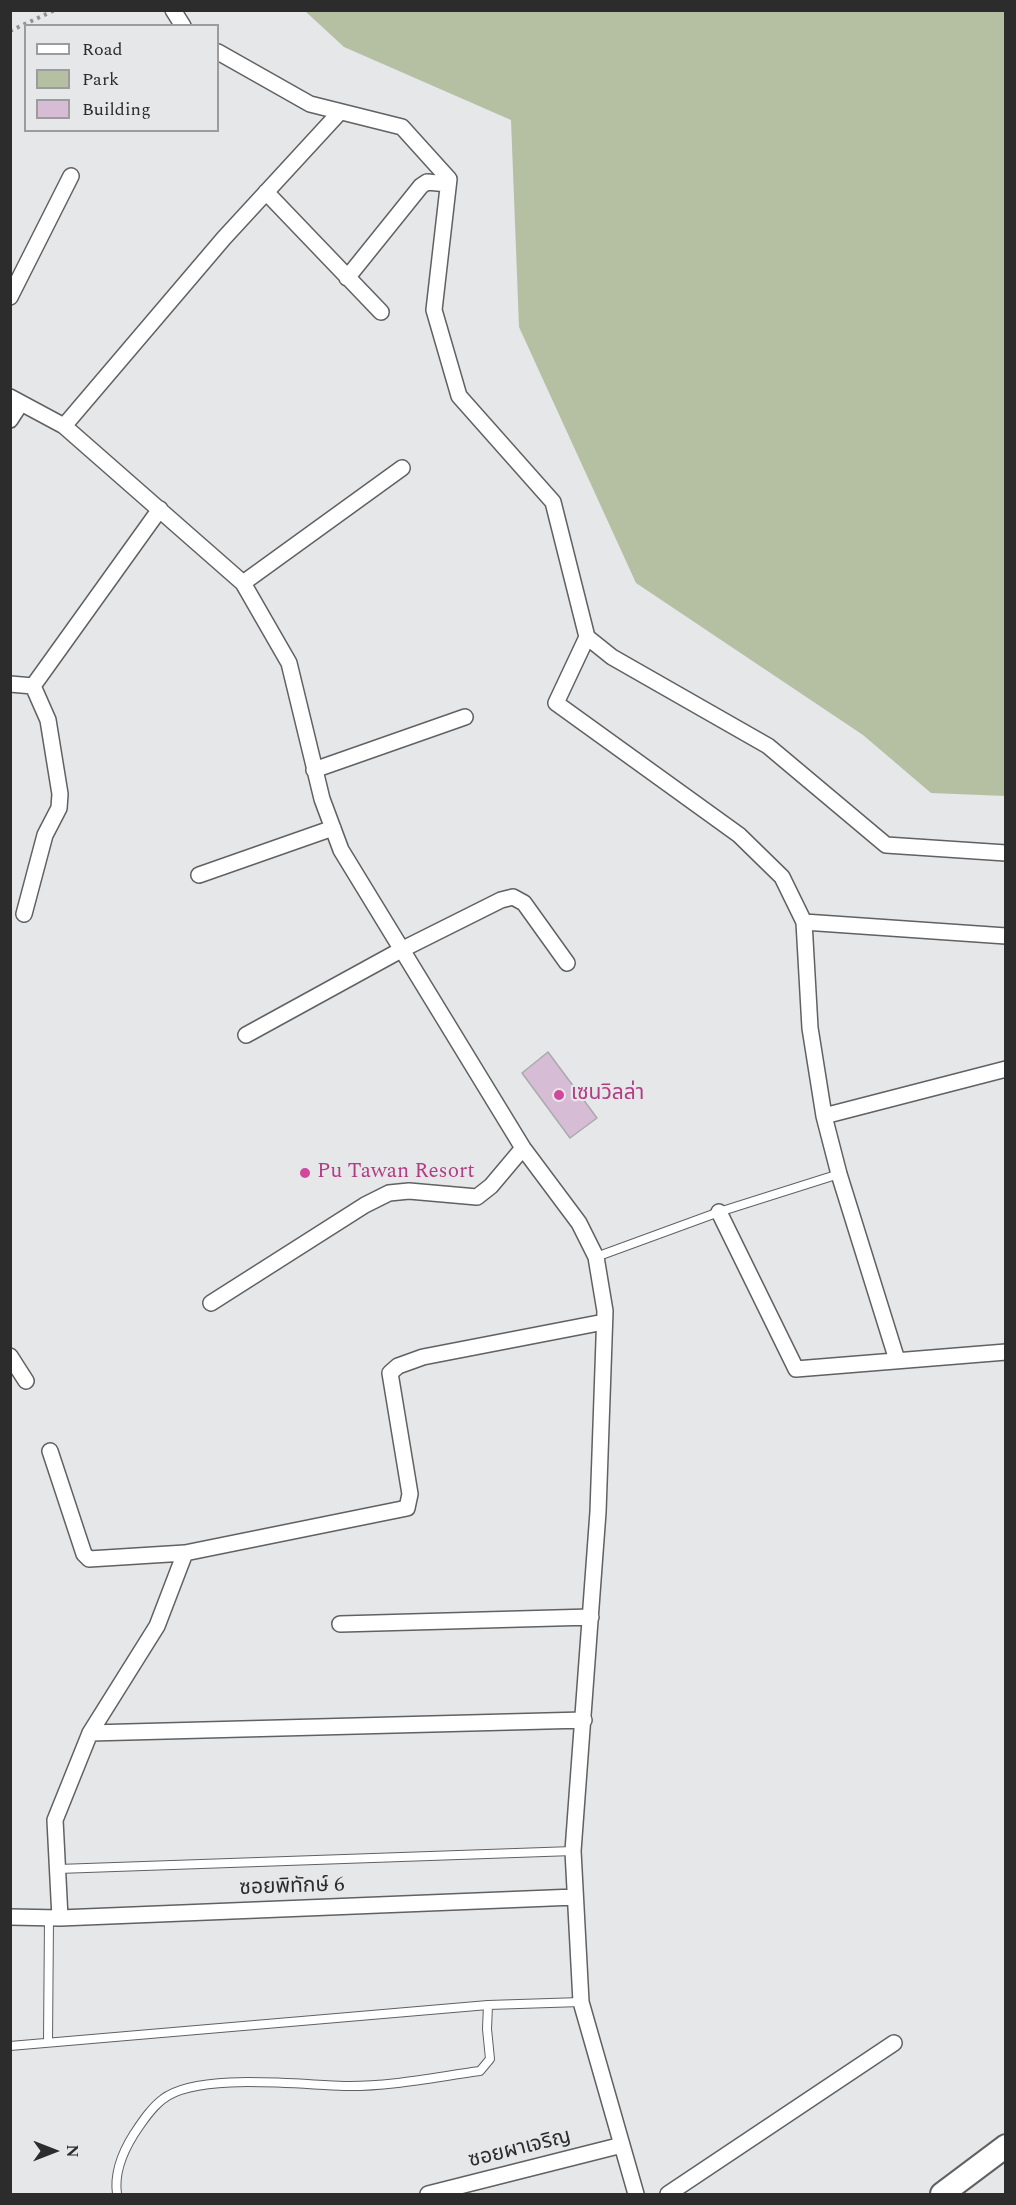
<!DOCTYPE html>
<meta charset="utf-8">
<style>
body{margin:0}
#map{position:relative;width:1016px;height:2205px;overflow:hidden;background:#e6e7e8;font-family:Spectral,serif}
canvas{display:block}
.frame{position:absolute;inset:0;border:12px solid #2c2c2d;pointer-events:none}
.legend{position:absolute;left:24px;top:24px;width:195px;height:108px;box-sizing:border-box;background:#e6e7e8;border:2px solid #9c9c9d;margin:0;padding:8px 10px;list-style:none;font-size:18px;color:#2c2c2d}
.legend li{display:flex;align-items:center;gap:12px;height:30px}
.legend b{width:30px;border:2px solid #9c9c9d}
.north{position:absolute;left:24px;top:2121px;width:60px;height:60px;-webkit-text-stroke:4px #e6e7e8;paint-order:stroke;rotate:90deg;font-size:16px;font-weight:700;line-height:24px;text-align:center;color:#2c2c2d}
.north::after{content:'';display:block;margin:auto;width:21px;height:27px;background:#2c2c2d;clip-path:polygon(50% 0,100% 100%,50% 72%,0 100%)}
</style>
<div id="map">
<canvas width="1016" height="2205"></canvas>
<div class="frame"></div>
<ul class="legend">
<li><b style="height:8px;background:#fff"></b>Road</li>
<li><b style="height:16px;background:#b5c0a3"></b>Park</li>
<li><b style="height:16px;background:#d7bcd6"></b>Building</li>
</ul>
<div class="north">N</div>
</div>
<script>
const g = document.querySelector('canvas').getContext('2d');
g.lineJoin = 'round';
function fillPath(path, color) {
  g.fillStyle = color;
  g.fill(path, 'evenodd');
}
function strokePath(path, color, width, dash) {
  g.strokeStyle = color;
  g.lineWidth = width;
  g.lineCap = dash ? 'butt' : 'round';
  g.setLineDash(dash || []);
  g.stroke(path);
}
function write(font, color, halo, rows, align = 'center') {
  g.font = font + ' Spectral,"Noto Sans Thai",serif';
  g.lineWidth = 4.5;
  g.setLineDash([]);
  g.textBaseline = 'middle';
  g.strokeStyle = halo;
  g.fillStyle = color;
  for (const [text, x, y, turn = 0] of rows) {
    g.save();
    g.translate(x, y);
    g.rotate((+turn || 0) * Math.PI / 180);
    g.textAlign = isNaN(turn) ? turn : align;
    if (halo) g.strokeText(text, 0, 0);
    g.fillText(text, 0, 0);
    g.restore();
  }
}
const green = new Path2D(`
 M305,11H1005V796L931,793L863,735L636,583L519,327L511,120L344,47Z`);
const building = new Path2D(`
 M548,1052L597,1118L570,1138L522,1073Z`);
const path = new Path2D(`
 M10,31L55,10`);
const lane = new Path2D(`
 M596,1257L719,1212L839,1174
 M58,1869L573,1851
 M48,2042L49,1918
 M10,2046L488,2005L581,2002
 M117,2194C114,2173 122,2153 134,2134C142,2122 151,2108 163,2099C197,2072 301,2085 344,2086C389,2087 436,2077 480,2071L490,2059L487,2029L488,2005`);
const street = new Path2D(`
 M173,10L183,26
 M218,52L310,104L402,127L449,179L434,310L459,396L553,502L587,637L612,657L768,746L886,845L1006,853
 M266,192L381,312
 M347,278L421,186L427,182L448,184
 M10,297L71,176
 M10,397L64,426L243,583L289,663L322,799L341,850L523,1148L579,1223L596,1257L605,1311L598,1512L573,1851L581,2002L636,2194
 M10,420L21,403
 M64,426L224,238L340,112
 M243,583L402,468
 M587,637L556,703L739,835L782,877L804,922L810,1028L824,1116L839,1174L897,1360
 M10,684L33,686L160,509
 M314,770L465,717
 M199,875L333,828
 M24,914L45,835L59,808L60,794L48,720L33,686
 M804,922L1006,936
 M246,1035L401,950L501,900L513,897L524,903L567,963
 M824,1116L1006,1069
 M719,1212L796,1369L1006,1352
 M211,1303L365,1205L389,1193L409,1191L477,1197L491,1186L523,1148
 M10,1356L26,1381
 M50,1451L84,1554L89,1559L185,1553
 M340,1624L591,1617
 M90,1733L584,1720
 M10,1917L60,1918L575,1897
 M60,1918L55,1820L90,1733L157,1626L185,1553L407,1508L410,1494L390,1373L398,1366L423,1357L604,1322
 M428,2194L622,2145
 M668,2194L894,2043`);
const secondary = new Path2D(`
 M942,2194L1006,2146`);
const markers = [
 [559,1095,6,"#d1479c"],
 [305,1173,6,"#d1479c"]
];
const hotelNames = [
 ["เซนวิลล่า",571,1095],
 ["Pu Tawan Resort",317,1173]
];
const streetNames = [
 ["ซอยพิทักษ์ 6",292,1888,-2],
 ["ซอยผาเจริญ",520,2150,-14]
];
fillPath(green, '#b5c0a3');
fillPath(building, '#d7bcd6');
strokePath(building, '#aba9ab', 1.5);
strokePath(lane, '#606163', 10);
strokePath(street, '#606163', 18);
strokePath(secondary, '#606163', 26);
strokePath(path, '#919293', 4, [3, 4.5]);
strokePath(lane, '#fff', 8);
strokePath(street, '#fff', 15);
strokePath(secondary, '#fff', 22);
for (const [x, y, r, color] of markers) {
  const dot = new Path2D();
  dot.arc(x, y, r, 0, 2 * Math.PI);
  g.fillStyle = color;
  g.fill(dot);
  strokePath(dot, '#e6e7e8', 2);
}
write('21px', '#b23c85', '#e6e7e8', hotelNames, 'left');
write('21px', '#2c2c2d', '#e6e7e8', streetNames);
</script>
